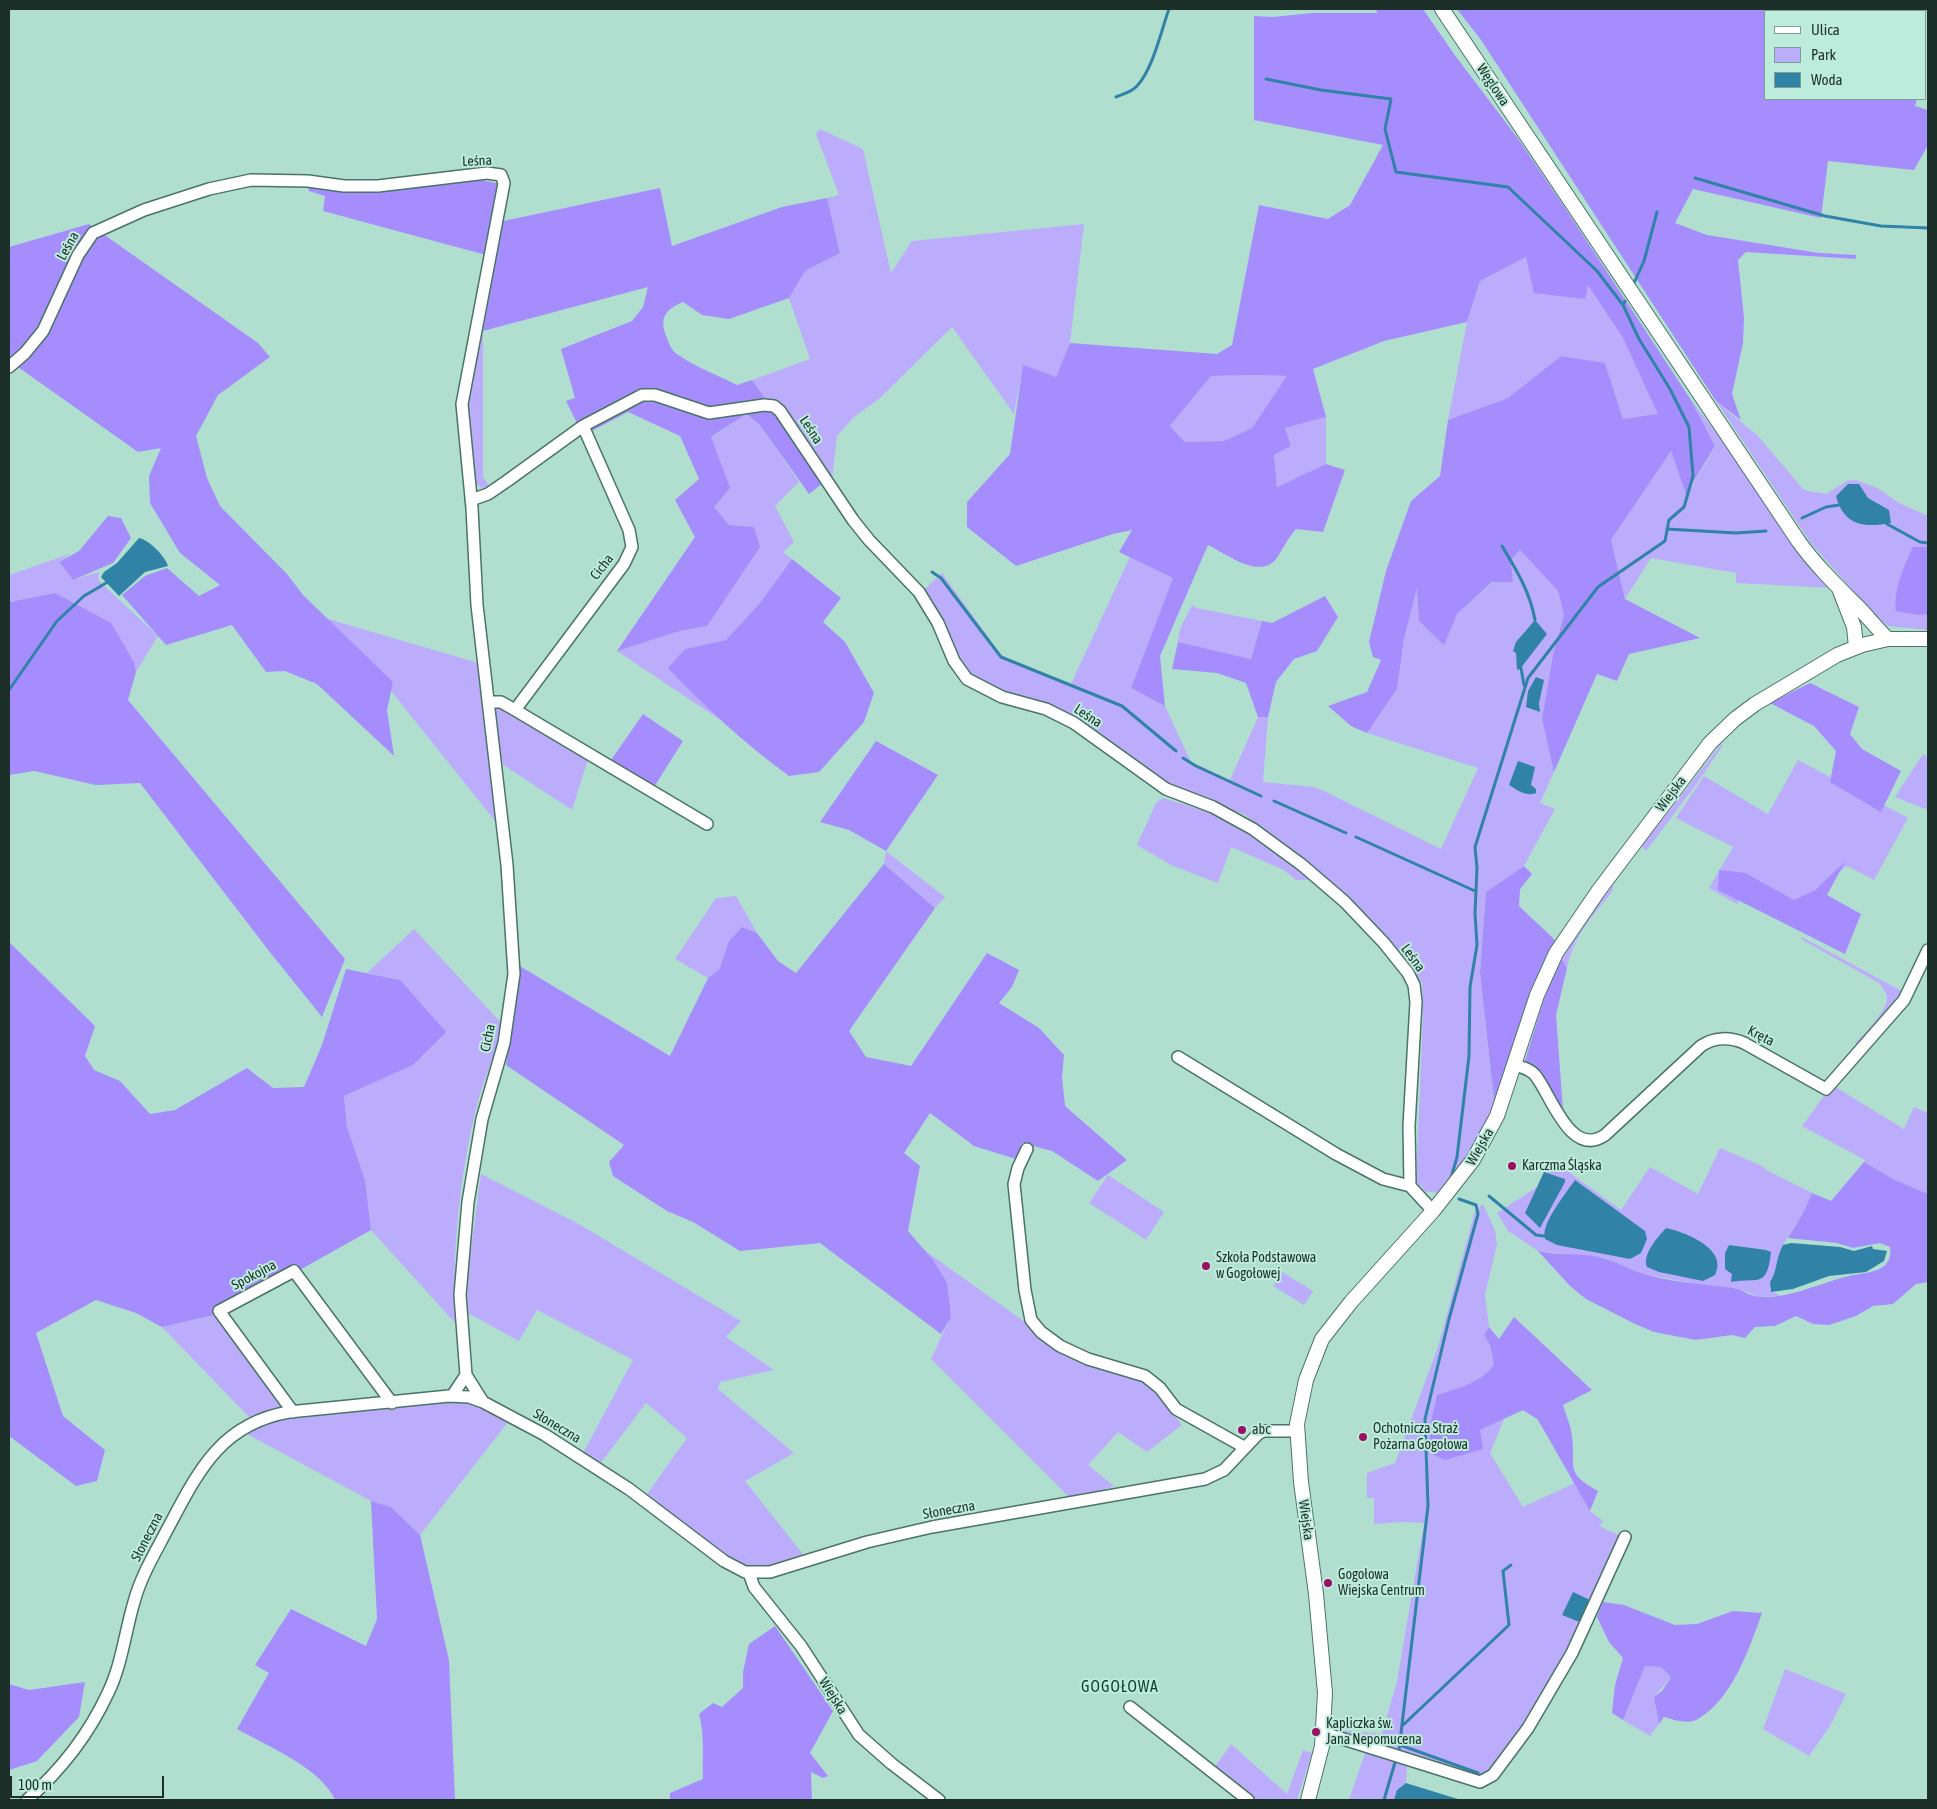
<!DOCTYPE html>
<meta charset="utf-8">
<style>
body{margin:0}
#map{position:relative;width:1937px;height:1809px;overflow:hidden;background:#b1dfcf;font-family:"Asap Condensed",sans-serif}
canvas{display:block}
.frame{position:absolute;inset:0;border:10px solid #1c2f29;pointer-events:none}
.legend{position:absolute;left:1764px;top:10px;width:162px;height:90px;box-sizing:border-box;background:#bdecdc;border:1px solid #7da094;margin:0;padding:6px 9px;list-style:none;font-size:15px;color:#1c2f29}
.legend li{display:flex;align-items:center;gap:10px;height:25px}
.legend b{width:25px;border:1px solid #7da094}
.scale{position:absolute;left:10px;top:1776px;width:154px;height:22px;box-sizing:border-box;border:2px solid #1c2f29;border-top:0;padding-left:6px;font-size:15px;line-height:18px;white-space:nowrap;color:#1c2f29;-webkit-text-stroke:4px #bdecdc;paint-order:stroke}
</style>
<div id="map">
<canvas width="1937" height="1809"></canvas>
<div class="frame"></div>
<ul class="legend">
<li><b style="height:6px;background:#fff"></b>Ulica</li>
<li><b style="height:14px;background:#bbadfb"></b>Park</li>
<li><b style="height:14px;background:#3082a7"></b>Woda</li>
</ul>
<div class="scale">100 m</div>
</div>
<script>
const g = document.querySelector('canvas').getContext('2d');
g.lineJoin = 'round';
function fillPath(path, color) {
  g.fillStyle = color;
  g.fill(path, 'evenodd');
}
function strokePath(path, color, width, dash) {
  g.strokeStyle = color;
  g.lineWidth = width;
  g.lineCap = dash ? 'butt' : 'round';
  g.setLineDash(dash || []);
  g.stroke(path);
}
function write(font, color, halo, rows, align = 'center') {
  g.font = font + ' "Asap Condensed",sans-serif';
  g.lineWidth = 4;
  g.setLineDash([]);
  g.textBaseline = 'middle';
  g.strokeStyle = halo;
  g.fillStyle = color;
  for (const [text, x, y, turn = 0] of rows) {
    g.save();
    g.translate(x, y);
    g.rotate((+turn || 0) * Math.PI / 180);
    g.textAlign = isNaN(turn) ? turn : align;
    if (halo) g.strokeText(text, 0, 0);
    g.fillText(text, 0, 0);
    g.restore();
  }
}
const green = new Path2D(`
 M820,129L863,149L891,273L912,241L1084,224L1070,343L1056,377L1023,366L1014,414L952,327L880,398L853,418L837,436L832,479L767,402L752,380L810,359L789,298L805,271L840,253L827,198L839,195L816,134Z
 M1526,257L1588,284L1623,338L1659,414L1623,419L1605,363L1561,356L1508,398L1448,420L1467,322L1480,281Z
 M483,331V477L489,486L482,488L474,483L466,412L468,385Z
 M1255,375L1288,376L1252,428L1224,441L1185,442L1170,426L1211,376Z
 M1691,400L1732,453L1790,540L1831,588L1736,583V573L1651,558L1625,599L1611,540L1671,451L1687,494L1715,447Z
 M1716,401L1757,435L1804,490L1826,494L1847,481L1856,480L1877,488L1899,503L1928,516V630L1888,626L1876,617L1810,542Z
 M745,414L759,424L799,482L775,506L794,542L783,552L792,559L760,603L726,640L685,649L669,668L722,721L617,651L680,631L707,626L754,527L729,525L714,507L711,438Z
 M1326,417V464L1277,487L1274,455L1291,446L1285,428Z
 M1520,550L1558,591L1564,615L1553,655L1542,719L1554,772L1540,803L1555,809L1524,866L1486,892L1480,973L1495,1108L1459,1171L1438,1193L1425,1191L1416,1181L1423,1016L1422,983L1412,970L1277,840L1245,815L1179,789L1143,769L1067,712L1002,691L968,674L954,652L924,590L942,573L1001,655L1070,686L1130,557L1173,578L1131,688L1165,706L1191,762L1230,780L1258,717H1268L1263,782L1314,787L1322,790L1441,849L1478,768L1367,733L1397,689L1404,639L1417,584L1457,614L1493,582H1513L1511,560Z
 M70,554L59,562L73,580L99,572L98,580L158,636L136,672L134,662L55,593L9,602V575Z
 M1192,605L1197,608L1262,621L1251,659L1178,642L1180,629Z
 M325,618L478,663L496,822L391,691L392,682Z
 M501,707L588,759L572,810L499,762L495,708Z
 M1721,744L1723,745L1698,782L1646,851L1642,846Z
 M1923,754L1928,757V810L1895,797Z
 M1798,760L1908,818L1874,880L1847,866L1795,904L1751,883L1737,904L1709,888L1733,847L1676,818L1704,776L1768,814Z
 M1163,798C1182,804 1203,810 1222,818C1255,834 1283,857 1311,880H1296L1284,870L1231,847L1218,883L1173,866L1137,845L1156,803Z
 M886,851L945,897L935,908L884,864Z
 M1613,884V890C1593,917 1574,934 1567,968L1562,959L1581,928Z
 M736,896L757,933L742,927L729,941L719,970L708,978L675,959L716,898Z
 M414,929L504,1026C495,1053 483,1081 476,1109C460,1174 451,1258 456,1324L371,1230L365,1180L347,1127L344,1096L413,1065L400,980L367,973Z
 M1802,937L1905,993L1859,1046L1855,1043C1863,1036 1889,1008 1887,997C1886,992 1882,987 1879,983L1801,939Z
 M1832,1085L1904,1129L1914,1107L1928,1113V1194L1895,1180L1864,1162L1865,1160L1802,1126Z
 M1720,1148L1762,1166L1768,1171L1812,1193L1803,1213L1781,1248L1770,1290L1780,1296L1758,1297L1745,1291L1696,1284L1639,1273L1605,1258L1538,1251L1508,1231L1497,1213L1537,1187L1544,1172L1566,1170L1621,1210L1650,1167L1698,1194Z
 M481,1174L577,1223L741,1321L726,1337L774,1370L720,1382L718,1389L794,1453L745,1481L805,1557C787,1563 764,1573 745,1568C721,1562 667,1514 645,1497L687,1438L646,1403L600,1464L582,1455L633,1360L537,1310L519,1341L466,1312L469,1264Z
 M1108,1175L1164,1212L1146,1240L1089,1203Z
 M1483,1204L1495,1230L1497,1244L1485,1295L1489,1327L1484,1335L1490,1345L1494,1364C1482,1383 1459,1388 1437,1395L1429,1430H1480L1504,1419L1490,1453L1523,1507L1575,1483L1590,1511L1603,1521L1599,1526L1623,1537L1557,1667L1510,1744L1489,1772L1479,1777L1335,1730L1382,1734L1397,1681L1424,1523L1401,1522L1374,1524V1498H1367V1473L1395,1463L1438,1347L1475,1211Z
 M924,1250L1025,1322C1048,1352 1080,1360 1114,1371C1123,1374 1133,1376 1140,1380C1157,1390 1170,1409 1182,1425L1147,1452L1118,1432L1088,1465L1114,1486L1073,1501L931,1359L951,1316Z
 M1282,1272L1313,1291L1304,1305L1273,1286Z
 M216,1315L283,1408L251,1419L162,1327Z
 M459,1401L481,1406L508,1422L420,1535L391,1507L371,1501L247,1434L263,1425L287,1419Z
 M1645,1666L1661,1667L1671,1677L1654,1697L1659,1724L1650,1736L1623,1720Z
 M1785,1669L1846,1694L1830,1726L1809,1756L1763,1729Z
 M1231,1744L1287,1794L1303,1750L1312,1753L1297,1800H1253L1214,1768Z
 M1366,1750L1407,1762L1406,1783L1401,1786L1394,1800H1349Z`);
const forest = new Path2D(`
 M1376,9H1423L1454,54L1519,140L1567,211L1691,400L1715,446L1686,494L1671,451L1611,540L1625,599L1700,638L1629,654L1617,681L1597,674L1554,772L1542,719L1553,655L1564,615L1558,591L1520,550L1511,560L1513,582H1492L1457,614L1444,645L1419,621L1417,587L1404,639L1397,689L1367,733L1351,726L1328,706L1367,692L1381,660L1373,657L1369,642L1386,571L1411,501L1440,476L1448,420L1508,398L1561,356L1605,363L1623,419L1658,414L1623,338L1588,285L1585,299L1534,293L1526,257L1480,281L1467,322L1384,341L1313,369L1326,417L1285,428L1291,446L1274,455L1277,487L1326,464L1345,470L1323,532L1296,529C1288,538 1283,549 1276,559C1259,580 1225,553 1208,545L1160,656L1165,706L1131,688L1173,578L1119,552L1132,530L1113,534L1016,566L967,527V502L1010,454L1023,365L1056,377L1070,343L1217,354L1232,345L1259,205L1328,219L1350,205L1383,145L1254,120V16L1273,17L1312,13H1377ZM1255,375L1287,376L1252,428L1224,441L1185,442L1170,426L1211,376Z
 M1457,9H1808V11H1766V99H1917L1915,106L1928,110V145L1914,170L1828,161L1821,218L1693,189L1675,223L1707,235L1819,253L1856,255V259L1746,252L1738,260L1744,318L1743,343L1732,394L1741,420L1716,401L1481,40Z
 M472,178L500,184L486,255L323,211L325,196L309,191L307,184Z
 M660,188L672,246L782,207L827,198L840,253L805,271L789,298L729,319L702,315L683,302C664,310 659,319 667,338C669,344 672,351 677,354C695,367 718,375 737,385L752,380L824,482L809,494L759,424L746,414L711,437L730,488L714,507L729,525L754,527L760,547L707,626L680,631L617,651L695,537L675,500L699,479L680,436L628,412L590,432L577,423L566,401L575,398L561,349L632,321L643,307L648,287L483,331L503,221Z
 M89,224L258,343L270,357L218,395L196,436L207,478L220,506L287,574L303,595L393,682L387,710L394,756L317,684L285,671L266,672L232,625L166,645L122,595L145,576L167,568L199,596L220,585L180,553L150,503L149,476L161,448L138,452L18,367L13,358L9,356V247Z
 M108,516L121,518L131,538L113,563L73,580L59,562L79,551Z
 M1913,547H1928V614L1919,615L1896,611C1893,590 1904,566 1913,547Z
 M792,559L841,598L823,622L845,642L874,693L864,722L819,772L789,776C745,744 706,708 668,668L685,649L726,640L760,603Z
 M55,593L111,623L134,662L136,672L128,700L345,959L322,1017L269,951L140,783L96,785L34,771L9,775V602Z
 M1325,596L1338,617L1317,651L1294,659L1276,682L1268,717H1258L1246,683L1217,673L1172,669L1178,642L1251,659L1262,621L1272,623Z
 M1810,683L1859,707L1850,734L1862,749L1901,771L1881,812L1830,782L1836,751L1814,726L1770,703Z
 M643,714L683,741L654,787L611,760Z
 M876,741L938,775L886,851L849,830L820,822Z
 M1845,862L1827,895L1861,914L1845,954L1718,890L1719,870L1745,873L1794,900L1815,890Z
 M884,864L935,908L849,1031L866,1057L911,1066L987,953L1019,970L1012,987L999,1003L1039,1028L1064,1055L1062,1077L1065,1106L1127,1160L1098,1181L1052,1151L1022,1143L1016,1159L974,1146L930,1113L904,1153L920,1166L908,1231L933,1260L947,1283L951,1317L941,1334L820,1243L740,1251L693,1222L667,1211L613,1176L609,1162L624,1145L506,1065L516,1000L518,965L670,1056L708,978L719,970L729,941L742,927L757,933L778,961L796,973Z
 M1524,866L1532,874L1520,889L1519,906L1555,940L1540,973L1495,1108L1480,973L1486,892Z
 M9,942L95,1026L85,1056L94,1070L120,1081L150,1114L175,1110L247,1068L273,1088L304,1087L322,1045L346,969L400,980L446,1032L413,1065L344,1096L347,1127L365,1180L371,1230L223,1313L162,1327L136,1313L96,1300L36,1333L63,1416L105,1450L97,1481L76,1486L9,1436Z
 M1562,959L1567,968L1556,1015L1563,1110L1571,1127L1537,1073L1525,1061L1547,989Z
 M1864,1162L1895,1180L1928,1194V1282L1916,1284L1893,1304L1873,1306L1856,1316L1829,1325L1813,1324L1796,1316L1775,1326L1755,1327L1745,1338L1732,1335L1696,1340L1654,1332L1635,1324L1586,1299L1570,1286L1538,1251C1560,1256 1584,1252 1606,1259C1617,1262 1627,1268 1638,1272C1668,1282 1701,1284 1732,1288C1742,1289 1751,1297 1761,1297C1791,1298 1820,1283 1849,1276C1864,1272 1894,1274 1890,1247L1880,1243L1853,1248L1837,1243L1788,1238L1803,1213L1812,1193L1831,1201Z
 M1514,1317L1592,1390L1563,1405C1566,1415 1571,1426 1572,1436C1576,1468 1564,1472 1598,1491L1590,1511L1541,1425L1537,1419L1523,1410L1480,1430L1483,1449L1445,1460L1432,1454L1429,1430L1437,1395C1458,1388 1482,1383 1494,1364L1490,1345L1484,1335L1489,1327L1499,1339Z
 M371,1501L391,1507L420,1535L449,1660L455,1800H335C321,1768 267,1746 237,1729L269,1673L255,1665L291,1609L366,1646L377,1619Z
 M1603,1602L1624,1605L1675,1625L1697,1624L1733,1611L1762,1613C1749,1649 1733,1698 1698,1719C1687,1725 1675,1720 1664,1717L1659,1724L1654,1697L1662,1691L1671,1677L1661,1667L1645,1666L1623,1720L1612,1713L1615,1685L1623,1658L1609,1642L1597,1617Z
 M775,1626L833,1711L810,1753L828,1776L823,1778L811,1772L812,1800H670V1793L703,1779C702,1757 705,1735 699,1714L713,1703L722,1707L743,1688V1672L749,1644Z
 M85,1682L79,1717L37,1761L9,1770V1684L29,1690Z`);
const water = new Path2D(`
 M1848,484H1859L1868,498L1889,510L1891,523C1864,528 1844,526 1836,496Z
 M139,538C149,540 165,556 168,566L145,572L119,596L101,577L104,572L117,563Z
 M1535,620L1547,634L1520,669L1517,670L1516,653L1513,651L1516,642Z
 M1536,677L1544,680L1539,703L1540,712L1526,707L1528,691Z
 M1518,761L1535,767L1531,785L1536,789V793C1526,797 1517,790 1509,785Z
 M1544,1172L1565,1179V1182L1540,1228L1525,1213Z
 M1575,1180L1645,1231L1647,1239L1641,1253L1630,1259L1557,1245L1545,1239C1540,1224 1567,1192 1575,1180Z
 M1666,1228C1685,1232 1729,1249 1715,1275L1703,1281L1659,1272L1647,1267C1642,1254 1658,1237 1666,1228Z
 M1791,1243L1840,1247L1854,1251L1872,1246L1873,1249L1887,1251L1884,1261L1866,1272L1829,1276L1793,1289L1771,1292L1770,1282C1777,1272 1776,1257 1783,1245Z
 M1729,1245L1766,1250L1771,1252C1767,1289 1758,1277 1731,1282L1732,1274L1725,1269V1253Z
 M1573,1592L1592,1601L1582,1623L1562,1615Z
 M1406,1783L1461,1800H1394L1397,1790Z`);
const stream = new Path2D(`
 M1266,79L1321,90L1391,99L1385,129L1396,172L1508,187L1597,271L1623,305
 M1116,97C1123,94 1132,92 1137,86C1153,69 1161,31 1169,9
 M1695,178L1825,216L1881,226L1928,228
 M1634,283L1644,261L1657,212
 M1802,518L1826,507L1839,505
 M1887,524L1920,542L1928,543
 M1667,529L1736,533L1766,531
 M1502,546C1517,571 1530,592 1535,620
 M932,572L941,578L1001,657L1122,706L1176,751
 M1521,668L1524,685
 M9,690L57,621L84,596L106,583
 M1183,758L1196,766L1261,796
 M1274,801L1346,833
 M1356,837L1475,891
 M1451,1178L1457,1157L1469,1056L1470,987L1477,945L1475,913L1477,868L1475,847L1528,678L1598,587L1665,541L1669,520L1684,507L1693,476L1689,427L1670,389L1639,339L1623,305L1625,301
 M1489,1196L1536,1235L1544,1236
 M1459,1199L1476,1205
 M1402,1726L1509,1625L1503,1571L1511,1565
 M1400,1745L1478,1773
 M1399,1750L1428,1506L1425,1419L1449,1319L1478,1214L1476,1205
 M1384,1800L1396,1759`);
const minor = new Path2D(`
 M9,367L25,353L43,331L78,255L93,233L144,210L209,189L251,180L308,181L344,186H378L487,173L501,175L504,183L462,404L472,508L477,605L507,865L514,974L504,1043L482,1119L468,1202L460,1295L466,1375L483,1402
 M471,500L488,494L507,481L583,426L642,395H655L709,413L764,405L774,406L780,411L853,520L869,540L919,592L938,623L954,661L967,679L1002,697L1046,709L1074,723L1166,789L1213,807L1253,829L1302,865L1345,902L1384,943L1408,973L1414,985L1416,1002L1409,1126L1410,1186L1433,1211
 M488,702H501L515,710L707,824
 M515,710L624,564L632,547L629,530L583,426
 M1178,1057L1336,1154L1383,1179L1410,1186
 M1514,1065C1522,1067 1530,1069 1535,1075C1551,1094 1570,1159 1605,1135L1701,1046C1714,1037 1730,1037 1744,1043L1826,1089L1904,1000L1928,950
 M1027,1149L1018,1168L1014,1184L1025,1290L1031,1320L1041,1332L1060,1346L1088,1359L1145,1376L1160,1388L1176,1409L1244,1447
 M452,1396L466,1375
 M293,1412L219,1311L294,1271L392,1403
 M749,1573L754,1587L801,1646L859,1735L892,1764L939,1800
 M1130,1707L1248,1800
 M1324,1733L1480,1782L1493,1775L1528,1728L1572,1653L1625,1537
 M27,1800C61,1770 89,1734 108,1693C122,1664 125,1632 134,1602C141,1576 155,1553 167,1530C197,1474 219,1424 289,1412L449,1396L469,1397L483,1402L545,1435L629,1489L724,1561L745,1572H770L867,1542L932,1527L1205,1479L1224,1470L1258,1434L1263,1431H1297`);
const tertiary = new Path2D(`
 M1442,9L1799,542C1815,564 1834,583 1853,602C1866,614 1875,627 1888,639
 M1840,591L1854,627L1856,647
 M1308,1800L1322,1746L1325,1693L1316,1594L1301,1482L1297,1424L1306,1380L1322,1339L1351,1302L1433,1211L1473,1160L1497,1116L1537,995L1556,953L1599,890L1710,743L1735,719L1755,704L1837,655L1862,645L1888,639H1928`);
const markers = [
 [1512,1166,5,"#9a1062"],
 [1206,1266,5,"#9a1062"],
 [1242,1430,5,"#9a1062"],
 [1363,1437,5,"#9a1062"],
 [1328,1583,5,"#9a1062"],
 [1316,1732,5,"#9a1062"]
];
const streetNames = [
 ["Węglowa",1493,85,56],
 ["Leśna",477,161,-2],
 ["Leśna",68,246,-61],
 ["Leśna",811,430,56],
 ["Cicha",602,567,-52],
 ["Leśna",1088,716,33],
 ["Wiejska",1671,794,-53],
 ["Leśna",1413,958,54],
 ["Kręta",1761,1036,27],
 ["Cicha",488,1038,-78],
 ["Wiejska",1480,1147,-60],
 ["Spokojna",254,1275,-28],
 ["Słoneczna",557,1426,31],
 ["Słoneczna",949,1510,-10],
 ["Wiejska",1306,1520,82],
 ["Słoneczna",147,1537,-63],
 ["Wiejska",833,1696,58]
];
const poiNames = [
 ["Karczma Śląska",1522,1166],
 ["Szkoła Podstawowa",1216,1258],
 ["w Gogołowej",1216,1274],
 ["Ochotnicza Straż",1373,1429],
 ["Pożarna Gogołowa",1373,1445],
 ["abc",1252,1430],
 ["Gogołowa",1338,1575],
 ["Wiejska Centrum",1338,1591],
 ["Kapliczka św.",1326,1724],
 ["Jana Nepomucena",1326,1740]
];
const quarterNames = [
 ["GOGOŁOWA",1120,1687]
];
fillPath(green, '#bbadfb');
fillPath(forest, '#a58dfd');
fillPath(water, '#3082a7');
strokePath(stream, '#3082a7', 3);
strokePath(minor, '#497466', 14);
strokePath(tertiary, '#497466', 16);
strokePath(minor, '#fff', 11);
strokePath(tertiary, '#fff', 14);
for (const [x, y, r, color] of markers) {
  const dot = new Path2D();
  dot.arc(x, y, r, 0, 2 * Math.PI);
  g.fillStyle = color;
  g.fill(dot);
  strokePath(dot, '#bdecdc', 2);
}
write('14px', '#1c2f29', '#bdecdc', streetNames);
write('14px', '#1c2f29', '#bdecdc', poiNames, 'left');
g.letterSpacing = '1px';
write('16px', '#113d31', '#bdecdc', quarterNames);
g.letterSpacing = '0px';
</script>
